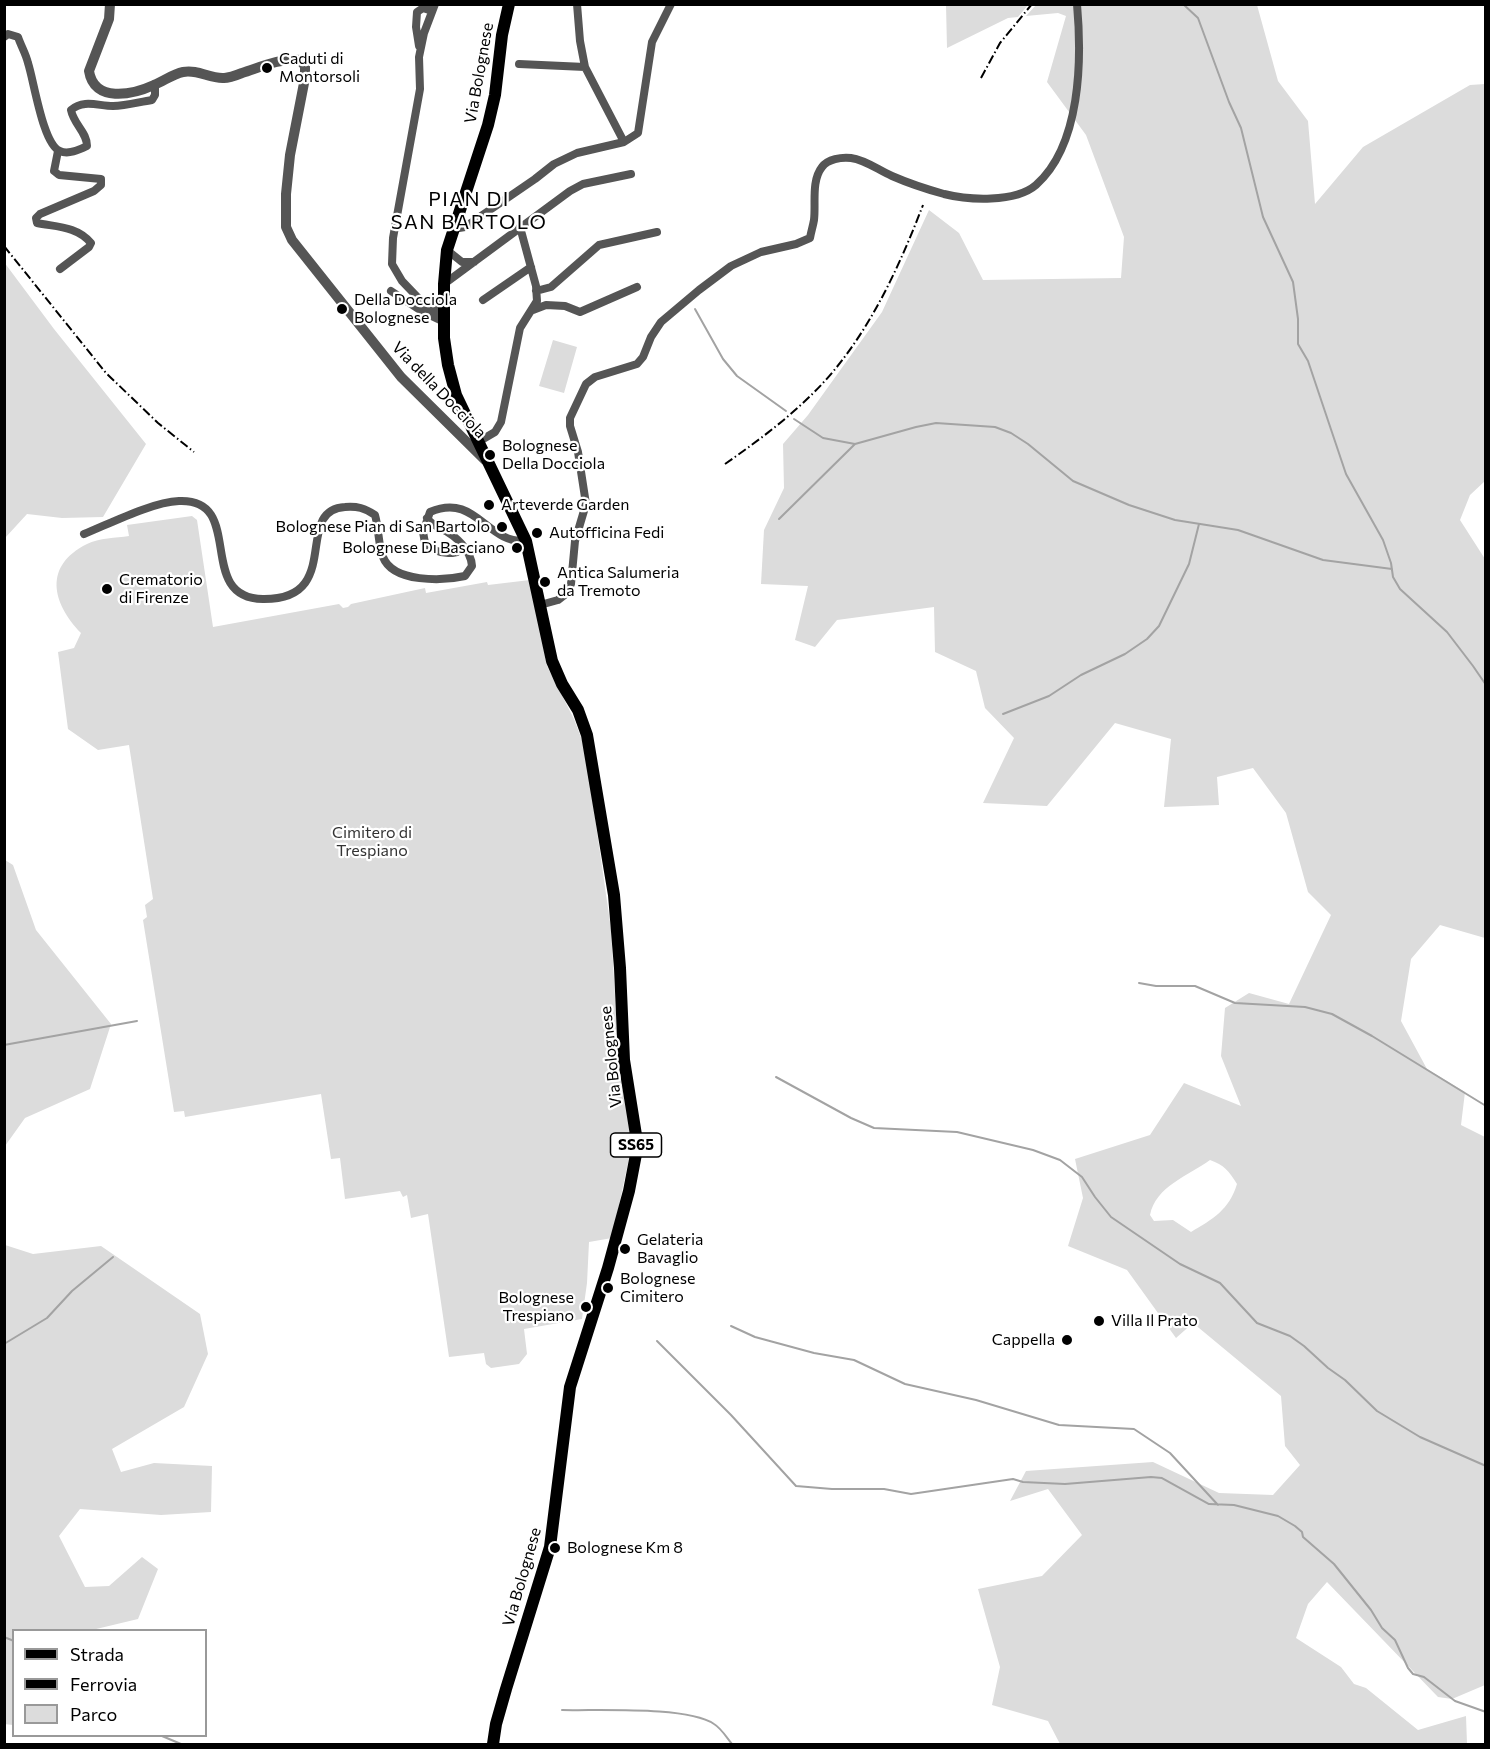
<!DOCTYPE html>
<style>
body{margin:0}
#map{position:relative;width:1490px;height:1749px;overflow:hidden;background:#fff;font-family:Commissioner,sans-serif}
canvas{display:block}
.frame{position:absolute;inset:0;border:6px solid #000;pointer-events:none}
.legend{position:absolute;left:12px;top:1629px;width:195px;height:108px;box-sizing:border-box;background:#fff;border:2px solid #999;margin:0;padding:8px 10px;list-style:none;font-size:18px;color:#000}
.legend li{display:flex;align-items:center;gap:12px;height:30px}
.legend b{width:30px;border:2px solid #999}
</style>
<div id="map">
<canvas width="1490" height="1749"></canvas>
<div class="frame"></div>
<ul class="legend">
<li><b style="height:8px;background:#000"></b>Strada</li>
<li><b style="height:8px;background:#000"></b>Ferrovia</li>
<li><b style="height:16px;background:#dcdcdc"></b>Parco</li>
</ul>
</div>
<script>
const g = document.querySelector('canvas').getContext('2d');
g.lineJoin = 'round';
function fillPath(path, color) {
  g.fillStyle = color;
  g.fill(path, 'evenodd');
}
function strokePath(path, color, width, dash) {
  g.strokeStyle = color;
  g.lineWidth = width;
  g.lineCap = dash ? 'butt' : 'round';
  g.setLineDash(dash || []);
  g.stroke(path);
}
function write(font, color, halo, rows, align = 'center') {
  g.font = font + ' Commissioner,sans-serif';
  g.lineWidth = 4.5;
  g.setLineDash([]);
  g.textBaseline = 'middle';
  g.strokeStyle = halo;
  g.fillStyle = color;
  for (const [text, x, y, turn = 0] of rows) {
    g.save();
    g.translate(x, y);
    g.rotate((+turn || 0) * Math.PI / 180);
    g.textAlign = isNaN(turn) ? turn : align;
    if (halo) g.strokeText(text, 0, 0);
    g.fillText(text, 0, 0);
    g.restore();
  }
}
const green = new Path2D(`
 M946,5V4L1028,5L1018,17L1008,18L947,48Z
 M1036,5H1257L1278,81L1308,121L1315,204L1363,147L1470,85L1485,84V481L1470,495L1460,520L1485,559V938L1440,925L1411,959L1401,1021L1427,1069L1465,1092L1461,1125L1485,1137V1685L1452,1699L1438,1697L1327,1582L1308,1604L1296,1638L1341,1667L1354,1684L1366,1688L1418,1730L1466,1716L1467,1744H1060L1048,1721L992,1705L1000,1667L978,1589L1042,1576L1082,1535L1048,1489L1010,1501L1026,1471L1153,1462L1219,1493L1273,1495L1300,1465L1285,1446L1281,1396L1193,1323L1176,1338L1127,1270L1068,1246L1083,1198L1075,1159L1150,1135L1184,1083L1241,1106L1221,1056L1225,1008L1249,993L1289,1004L1331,915L1308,892L1286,813L1253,768L1217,777L1219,805L1164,807L1171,739L1115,723L1047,806L983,803L1014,738L985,708L976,671L935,652L934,607L837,620L815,647L795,640L808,586L761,584L764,530L784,488L783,444L808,415L882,312L929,210L959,233L983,280L1121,278L1124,237L1086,135L1047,82L1066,16L1058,13L1026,16ZM1210,1160C1224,1165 1229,1171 1237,1184C1229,1210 1213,1219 1191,1232L1173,1220L1154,1221L1150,1215C1156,1186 1188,1176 1210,1160Z
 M4,262L54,329L146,444L103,517L62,518L27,514L5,538Z
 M553,340L577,347L564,393L539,386Z
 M192,516L197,520L213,627L339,604L343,608L348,607L351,604L425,588L426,593L487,582L488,585L530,580L547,666L574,719L582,740L588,769L611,929L618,1046L632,1132L631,1149L612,1238L589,1242L587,1283L582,1319L524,1329L527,1354L519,1364L491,1368L486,1364L484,1353L449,1357L428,1214L411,1218L407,1195L403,1197L400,1191L345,1199L340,1158L331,1159L321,1094L185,1117L184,1111L174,1112L143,920L147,917L145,905L153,899L129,745L98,750L68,729L58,652L74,648L81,633C52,603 43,566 87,544C99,538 116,538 129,536L127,525Z
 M5,860L13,865L36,930L111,1024L90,1089L25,1118L5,1146Z
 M5,1245L33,1254L101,1246L200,1314L208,1354L184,1407L112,1449L121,1472L154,1463L212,1466L211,1512L161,1515L80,1509L59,1536L85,1587L109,1586L142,1557L158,1569L138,1619L92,1630H14L13,1725L4,1724Z`);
const stream = new Path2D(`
 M1183,4L1198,18L1229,102L1241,128L1263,217L1293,282L1298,319V344L1308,361L1346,474L1383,540L1391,563L1393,577L1400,589L1447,632L1473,666L1486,685
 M695,309L723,359L737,376L786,411
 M794,419L823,438L855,444L916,427L936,423L995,427L1011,433L1028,444L1073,481L1129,505L1175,520L1238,530L1323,560L1392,569
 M779,519L855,444
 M1003,714L1049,696L1081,675L1125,654L1147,639L1159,626L1189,564L1199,524
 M1139,983L1156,986H1195L1235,1003L1305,1007L1332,1014L1372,1036L1486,1106
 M4,1045L137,1021
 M776,1077L851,1118L874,1128L957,1132L1033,1150L1060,1160L1082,1177L1095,1197L1111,1217L1180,1264L1220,1283L1257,1323L1290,1336L1304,1346L1328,1368L1345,1380L1377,1411L1420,1437L1486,1466
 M731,1326L755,1337L814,1353L854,1360L905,1384L976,1400L1059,1425L1134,1429L1170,1453L1218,1505
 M657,1341L731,1415L796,1486L832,1489H884L911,1494L1013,1479L1023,1482L1065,1484L1151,1477L1162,1478L1209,1504L1234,1505L1278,1516L1295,1526L1302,1532L1303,1537L1334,1564L1371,1610L1382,1628L1395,1640L1408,1668L1413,1674L1424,1677L1455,1701L1486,1712
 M4,1344L47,1318L72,1291L113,1257
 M4,1637L14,1641
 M562,1710C597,1711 687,1706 714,1724C721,1728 727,1738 732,1744
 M162,1736L181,1744`);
const minor = new Path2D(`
 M435,4L424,33L419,57L420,89L393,238L392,264L402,281L425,305L444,313
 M577,4L580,41L585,67L624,142
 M4,37L8,34L18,37C21,46 26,54 28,63C34,81 43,145 60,151C68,155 79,150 87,146C87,132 74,125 71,110C84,99 98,106 113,106C126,106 139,102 152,100L155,95V85
 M419,46L416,27L417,12L423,8L432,11
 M519,64L585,67
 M58,151L54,171L59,175L101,179V185L94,191L40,214L36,218L37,223C56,227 77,226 91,243L89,247L60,269
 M453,229L465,227L535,179L554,164L577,153L624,142L638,133L652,42L671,4
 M447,250L462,262H474
 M444,284L570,191L583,184L631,174
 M391,291L423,312L444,322
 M536,291L551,287L599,245L657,232
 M483,300L531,267
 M533,310L546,305L565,306L580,312L637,287
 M478,442L495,432L501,422L520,328L537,301L536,286L520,227
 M84,534C109,524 152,502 179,501C247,498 194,598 263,599C345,600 292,510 345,507C357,506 365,508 375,515C379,529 378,544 383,557C393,583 443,581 465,576L472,566C471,550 456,536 442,529C436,526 432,525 427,518
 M460,543L457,552C444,555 434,552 425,543L423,532L430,512C476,492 486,544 526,541
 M540,605L558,600L567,593L571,584L575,541L586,504L578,452L570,426V418L586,384L595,377L637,364L643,357L651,337L661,322L699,290L731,266L761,252L796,244L810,238C811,232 813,226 814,220C816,204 811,181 822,167C828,159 841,157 851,158C866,160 878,170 892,176C908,183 926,189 944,194C968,200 1015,203 1036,185C1081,145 1082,60 1077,4`);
const tertiary = new Path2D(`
 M110,4L109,19L89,71C94,103 132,95 154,85C164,81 173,74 183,72C198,69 210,79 224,78C229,78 237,75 242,73C261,67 280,58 300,60L305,66V78L290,155L286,194V227L292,240L401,377L485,460`);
const primary = new Path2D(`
 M493,1744L496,1724L506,1689L550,1547L570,1387L608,1268L629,1191L637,1149L636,1135L624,1060L620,968L614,895L587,735L578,710L562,684L552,661L526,541L456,395L448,365L444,338V284L447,250L488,125L495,95L502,35L509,4`);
const rail = new Path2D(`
 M981,78L1000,43L1032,4
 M4,246L106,373L158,423L194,452
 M725,464C765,436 805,406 836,368C875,320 901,262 923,205`);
const markers = [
 [267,68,6,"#000"],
 [342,309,6,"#000"],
 [490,455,6,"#000"],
 [489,505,6,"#000"],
 [502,527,6,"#000"],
 [537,533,6,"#000"],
 [517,548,6,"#000"],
 [545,582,6,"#000"],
 [107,589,6,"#000"],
 [625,1249,6,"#000"],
 [608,1288,6,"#000"],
 [586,1307,6,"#000"],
 [1099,1321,6,"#000"],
 [1067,1340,6,"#000"],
 [555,1548,6,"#000"]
];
const shields = [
 [636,1145,51]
];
const shieldNames = [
 ["SS65",636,1145]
];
const poiNames = [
 ["Caduti di",279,59],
 ["Montorsoli",279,77],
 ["Della Docciola",354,300],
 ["Bolognese",354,318],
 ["Bolognese",502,446],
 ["Della Docciola",502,464],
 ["Arteverde Garden",501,505],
 ["Bolognese Pian di San Bartolo",490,527,"right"],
 ["Autofficina Fedi",549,533],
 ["Bolognese Di Basciano",505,548,"right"],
 ["Antica Salumeria",557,573],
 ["da Tremoto",557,591],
 ["Crematorio",119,580],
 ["di Firenze",119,598],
 ["Gelateria",637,1240],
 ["Bavaglio",637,1258],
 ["Bolognese",620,1279],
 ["Cimitero",620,1297],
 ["Bolognese",574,1298,"right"],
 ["Trespiano",574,1316,"right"],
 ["Villa Il Prato",1111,1321],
 ["Cappella",1055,1340,"right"],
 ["Bolognese Km 8",567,1548]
];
const streetNames = [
 ["Via Bolognese",479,73,-80],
 ["Via della Docciola",439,390,46],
 ["Via Bolognese",611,1057,-96],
 ["Via Bolognese",522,1577,-74]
];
const parkNames = [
 ["Cimitero di",372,833],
 ["Trespiano",372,851]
];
const quarterNames = [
 ["PIAN DI",469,199],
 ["SAN BARTOLO",469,222]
];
fillPath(green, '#dcdcdc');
strokePath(stream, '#a3a3a3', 2);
strokePath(minor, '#555', 8);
strokePath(tertiary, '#555', 10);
strokePath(primary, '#000', 12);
strokePath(rail, '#000', 2, [9, 3, 1.5, 3]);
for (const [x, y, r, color] of markers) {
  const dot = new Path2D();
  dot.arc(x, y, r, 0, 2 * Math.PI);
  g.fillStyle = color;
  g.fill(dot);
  strokePath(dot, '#fff', 2);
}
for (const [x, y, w] of shields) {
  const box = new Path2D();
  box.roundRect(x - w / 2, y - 12, w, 24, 4.5);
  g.fillStyle = '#fff';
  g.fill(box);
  strokePath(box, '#000', 1.5);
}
write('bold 15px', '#000', null, shieldNames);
write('16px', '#000', '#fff', poiNames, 'left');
write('16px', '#000', '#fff', streetNames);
write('16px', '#333', '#fff', parkNames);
g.letterSpacing = '1.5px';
write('20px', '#000', '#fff', quarterNames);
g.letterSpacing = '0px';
</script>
